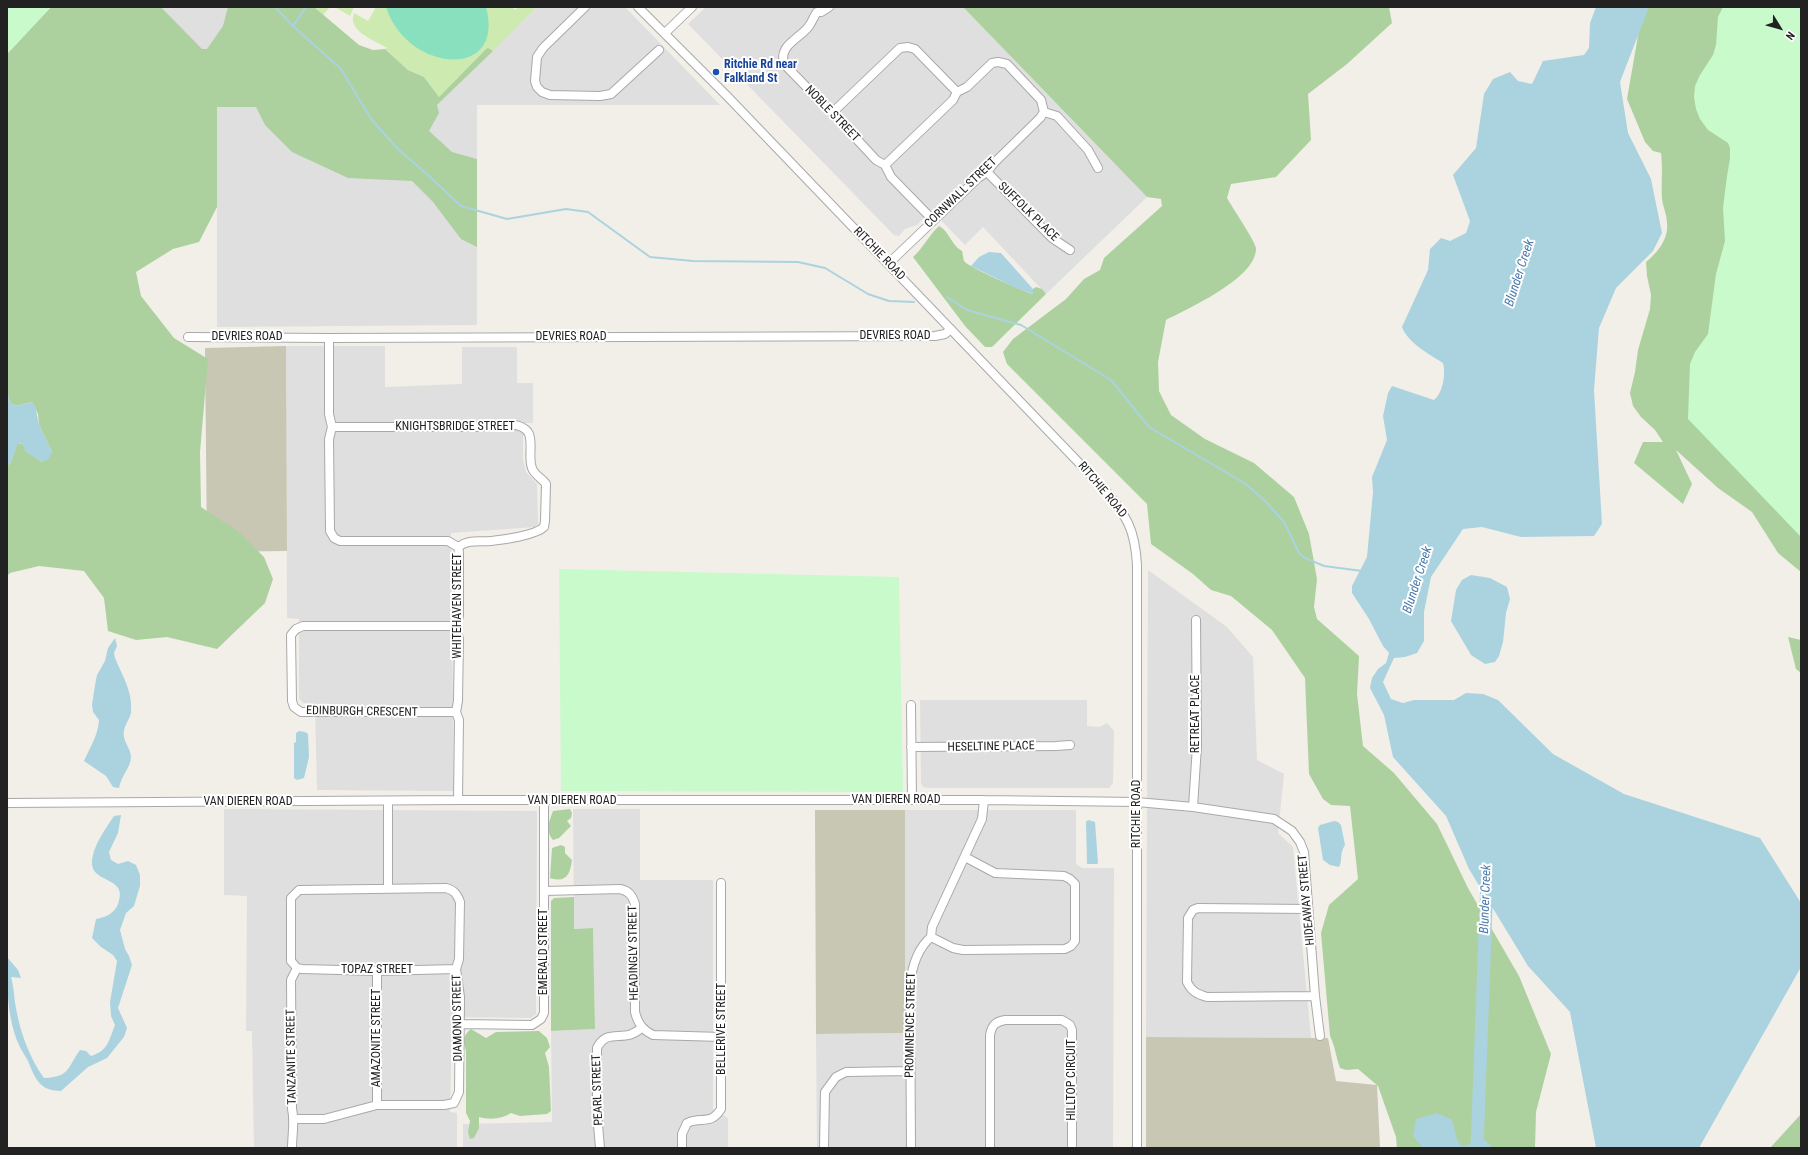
<!DOCTYPE html>
<style>
body{margin:0}
#map{position:relative;width:1808px;height:1155px;overflow:hidden;background:#f2efe9;font-family:"Roboto Condensed",sans-serif}
canvas{display:block}
.frame{position:absolute;inset:0;border:8px solid #222;pointer-events:none}
.north{position:absolute;left:1760px;top:8px;width:40px;height:40px;-webkit-text-stroke:3px #fff;paint-order:stroke;rotate:127deg;font-size:11px;font-weight:700;line-height:16px;text-align:center;color:#222}
.north::after{content:'';display:block;margin:auto;width:14px;height:18px;background:#222;clip-path:polygon(50% 0,100% 100%,50% 72%,0 100%)}
</style>
<div id="map">
<canvas width="1808" height="1155"></canvas>
<div class="frame"></div>
<div class="north">N</div>
</div>
<script>
const g = document.querySelector('canvas').getContext('2d');
g.lineJoin = 'round';
function fillPath(path, color) {
  g.fillStyle = color;
  g.fill(path, 'evenodd');
}
function strokePath(path, color, width, dash) {
  g.strokeStyle = color;
  g.lineWidth = width;
  g.lineCap = dash ? 'butt' : 'round';
  g.setLineDash(dash || []);
  g.stroke(path);
}
function write(font, color, halo, rows, align = 'center') {
  g.font = font + ' "Roboto Condensed",sans-serif';
  g.lineWidth = 4;
  g.setLineDash([]);
  g.textBaseline = 'middle';
  g.strokeStyle = halo;
  g.fillStyle = color;
  for (const [text, x, y, turn = 0] of rows) {
    g.save();
    g.translate(x, y);
    g.rotate((+turn || 0) * Math.PI / 180);
    g.textAlign = isNaN(turn) ? turn : align;
    if (halo) g.strokeText(text, 0, 0);
    g.fillText(text, 0, 0);
    g.restore();
  }
}
const residential = new Path2D(`
 M161,7H270L437,105L537,7H625L720,105H477V325L217,327V107L256,106Z
 M706,7H963L1147,197L1046,294L983,227L965,245L931,210L917,225L905,229L899,236L894,235L688,24Z
 M286,346H385V387L462,384V347H517V383H533V423H523V460L526,472L537,484L538,524L536,527L451,533L454,791L317,790L315,704L303,703L299,699V619L287,618Z
 M1148,570L1227,627L1253,657L1257,760L1284,774L1278,833L1293,847L1311,1038L1146,1037Z
 M920,700H1087V726L1099,727L1107,723L1114,731L1113,783L1109,788H927L923,787L921,783Z
 M224,809L537,811L536,1014L531,1018L452,1017L450,1112L457,1113V1148H254L252,1031H246L247,896L224,895Z
 M573,809H640V880H713V1109L728,1118V1148H463V1124L552,1122L551,1031L595,1029L593,928L574,929Z
 M905,810H1076V864L1082,868H1114L1113,1148H817L816,1034L905,1033Z`);
const construction = new Path2D(`
 M286,346L287,551L207,552L205,348Z
 M815,810H905V1033L816,1034Z
 M1146,1037L1328,1038L1336,1081L1377,1085L1380,1148H1146Z`);
const grass = new Path2D(`
 M314,7H330L323,15Z
 M335,7H354L350,16Z
 M376,7H512L515,10L518,7H537L493,51L486,49L439,97L424,77L408,70L385,49L387,48C374,40 347,31 354,13L368,21Z`);
const forest = new Path2D(`
 M51,7H161L202,49H207L223,26L228,7H314L359,45L373,50L385,49L408,70L424,77L439,97L486,49L488,48L493,51L437,105L439,113L429,131L452,152L477,159V247L461,239L433,202L412,181L348,178L292,152L265,125L256,107H217V207L199,242L173,249L136,272L141,296L174,338L208,359L200,452L201,507L239,532L264,557L273,579L265,603L217,649L167,637L136,640L108,631L104,598L84,571L39,566L10,573L7,576V466L11,462L17,443L23,444L26,451L42,462L52,452L39,425L38,414L32,402L16,406L10,403L7,391V54Z
 M963,7H1389L1392,23L1347,64L1308,94L1311,140L1276,177L1231,184L1227,198C1232,207 1255,241 1256,248C1257,278 1189,308 1166,320L1158,362L1159,391L1171,415L1205,439L1254,463L1294,497L1309,534L1317,579L1314,607L1317,619L1359,656L1357,694L1363,746L1394,773L1437,824L1468,888L1519,976L1551,1054L1536,1112L1535,1148H1397L1396,1137L1378,1086L1358,1069L1346,1070L1340,1068C1336,1057 1335,1046 1330,1036L1321,933L1329,905L1358,879L1350,806L1331,805L1323,799L1309,774L1305,678L1272,630L1231,596L1211,590L1193,574L1151,544L1147,504L1007,364L1003,352L1013,339L1066,299L1084,279L1100,270L1104,258L1162,206L1161,199L1147,197Z
 M1643,7H1801V572L1778,553L1752,512L1718,488L1676,450L1692,484L1683,504L1634,463L1643,442H1663L1655,430L1641,417L1633,406L1630,393L1635,372L1638,350L1650,309L1651,295L1647,276L1646,262C1657,253 1669,239 1667,223C1667,215 1663,207 1662,199C1661,184 1663,169 1661,153L1653,151L1645,142L1627,99Z
 M939,226C950,232 951,245 962,251C963,254 963,258 964,261C968,267 1023,291 1033,294V289L1036,287L1042,289L1046,294L992,347H985L965,326L913,257C923,248 929,235 939,226Z
 M1788,637L1801,640V673L1796,669Z
 M570,809L572,813L571,818L567,821L571,826L559,838L553,840C545,830 549,822 553,811Z
 M561,845L565,847V853L572,860C570,875 566,883 550,878L552,848Z
 M574,897V929L593,928L595,1029L551,1031V901L554,898Z
 M471,1029L486,1038L496,1032L539,1031L547,1038L550,1047L545,1053L549,1067L551,1111L547,1114L520,1116L511,1113C502,1119 490,1120 479,1117V1128L474,1138L470,1139L468,1132L470,1121L466,1113V1051C463,1042 462,1036 471,1029Z
 M1801,1114V1148H1770Z`);
const park = new Path2D(`
 M7,7H51L7,54Z
 M1723,7H1801V537L1688,419L1690,364L1695,352L1708,334L1716,274L1725,241L1723,208L1727,176L1730,159V148L1728,143L1708,130L1700,119L1696,109L1694,97L1695,86L1700,75L1713,55L1716,45L1718,17Z
 M559,569L899,577L903,792L561,791Z`);
const pitch = new Path2D(`
 M386,7H486C506,81 407,73 386,7Z`);
const water = new Path2D(`
 M1596,7H1649L1620,82L1628,133L1651,179L1662,233L1653,251L1616,288L1599,328L1594,390L1602,524L1594,536L1521,537L1482,527L1463,529L1431,577L1424,612V641L1417,653L1405,657L1394,658L1383,682L1391,699L1403,703L1414,700H1454L1466,693L1483,694L1498,700L1553,754L1624,794L1760,838L1801,903V967L1699,1148H1596L1570,1012L1528,966L1469,869L1446,816L1393,757L1384,715L1370,688L1372,678L1378,669L1386,663L1389,653L1383,646L1369,619L1352,593V586L1367,557L1373,492L1372,477L1387,440L1383,416L1388,393L1392,386L1434,400C1443,393 1446,374 1443,363C1429,354 1408,343 1402,327L1428,270L1430,249L1441,238L1450,241L1466,233L1470,221L1453,175L1476,148L1484,94L1493,79L1510,72L1518,81L1532,84L1543,61L1584,55L1589,48L1590,23Z
 M989,252L1001,253L1033,289V294L1016,288L971,266L979,257Z
 M7,391L10,403L16,406L32,402L35,405L39,425L52,452L49,459L42,462L25,451L23,444L18,443L11,462L7,466Z
 M1471,575L1490,578L1507,587L1510,599L1506,613L1503,642L1499,656L1495,662L1485,664L1471,655L1451,621L1456,590L1462,580Z
 M115,638L117,646L114,653L115,658C123,677 133,692 131,713C129,721 122,728 124,737C125,743 131,750 131,757C131,767 121,776 119,788L113,787L106,776L84,761C90,747 98,736 99,720L93,712L92,705L95,685L97,675L105,661L108,648Z
 M299,731L305,732L308,734L309,757L304,778L297,780L294,778V743L296,742V733Z
 M121,815L118,833L109,852L111,860L118,864L128,861L136,865L140,875V886L134,906L126,913L120,930L125,949L129,956L132,965L118,1008L127,1028L124,1037L107,1058L88,1067L61,1091C38,1091 35,1077 27,1059C24,1054 21,1050 19,1045C7,1018 7,986 7,957L18,970L21,978L11,977C14,987 14,998 16,1008C20,1032 30,1059 44,1078C70,1077 67,1068 80,1050L86,1051L91,1056C108,1051 109,1040 115,1025L111,1016L110,1002L117,961L113,955L101,947L92,938L96,919C106,917 114,914 118,904C129,876 92,884 92,863C92,847 106,828 114,816Z
 M1088,820L1095,822L1098,863L1097,864H1087L1086,822Z
 M1334,821L1338,822L1341,825L1345,845C1339,854 1343,860 1339,867L1330,865L1323,860L1318,828L1320,825Z
 M1437,1113L1452,1120C1455,1129 1455,1138 1461,1146L1469,1145L1474,1139L1485,1140L1493,1148H1423L1413,1136L1416,1119Z`);
const stream = new Path2D(`
 M275,7L293,26L341,69L371,119L398,149L429,176L461,206L507,219L566,209L588,212L650,257L693,261L798,262L825,268L868,294L889,301L914,302
 M293,26L306,7
 M947,297L967,310L1021,325L1111,380L1149,427L1246,484L1266,502L1284,522L1299,553L1305,558L1324,566L1362,571`);
const river = new Path2D(`
 M1477,1148L1487,880`);
const minor = new Path2D(`
 M585,7L543,48L537,57L535,81L537,87L542,92L550,95L600,96L611,94L659,50
 M638,7L728,97L1105,490C1127,517 1135,529 1137,565V1148
 M829,7L821,12H817C814,16 812,22 809,26C801,38 776,46 785,65L822,103L833,112L839,120L876,160L885,165L891,177L933,220
 M665,33L692,7
 M833,112L900,48L908,47L915,49L957,92
 M1044,112L1057,116L1088,150L1098,168
 M885,165L953,100L957,92L967,87L992,63L998,62L1007,64L1041,100L1044,112L1040,118L994,163L987,172L978,178L888,264
 M987,172L1052,238L1070,250
 M188,337L329,338L935,336L945,334L951,329
 M329,338V414L332,427L329,439L330,531L334,538L340,541H448L458,547L459,552V616L456,626L459,639L458,701L456,712L459,720L458,800
 M332,427H480C492,424 523,420 529,434C533,444 528,458 532,468C534,475 542,478 546,484L545,521L544,527C536,535 503,540 491,541C478,542 469,539 458,547
 M911,705L912,800
 M456,712H301L294,707L292,701L291,635L296,629L303,626H456
 M911,747L1056,746L1070,745
 M388,801V888
 M7,803L458,800H984L1137,802L1193,807L1274,819L1292,831L1300,842L1304,852L1315,996L1320,1036
 M1193,807L1197,746L1196,620
 M544,891L620,889C629,891 632,895 635,904V1012C638,1024 643,1030 653,1035L722,1037
 M1308,909L1198,908L1193,910L1188,918L1187,982C1192,992 1197,994 1207,997L1315,996
 M931,937L953,948L963,950L1065,949L1071,946L1075,941V884L1070,879L1064,876L995,873L965,857
 M297,968L302,969L377,971L456,969
 M377,971V1105
 M460,1024L532,1025L541,1019L544,1013V801
 M295,1119H324L377,1105H444L454,1103L459,1092L460,997L456,969L459,959L460,902C457,894 454,890 446,888L299,890L291,898V961L297,968
 M292,1148C292,1135 295,1122 292,1109L291,980L297,968
 M600,1148L597,1113V1048C608,1026 625,1045 642,1027
 M682,1148V1134L687,1123C702,1116 710,1126 721,1109V883
 M824,1148L825,1092L836,1077L846,1072L910,1071
 M911,1148L910,985C912,966 917,949 931,937L932,927L982,819L984,800
 M990,1148V1035C992,1025 995,1022 1005,1020H1062L1070,1025L1072,1030V1148`);
const markers = [
 [716,72,4,"#1a4fb4"]
];
const transitNames = [
 ["Ritchie Rd near",724,65],
 ["Falkland St",724,79]
];
const streetNames = [
 ["NOBLE STREET",832,114,46],
 ["CORNWALL STREET",961,193,-44],
 ["SUFFOLK PLACE",1028,212,44],
 ["RITCHIE ROAD",879,254,46],
 ["DEVRIES ROAD",895,336],
 ["DEVRIES ROAD",247,337],
 ["DEVRIES ROAD",571,337],
 ["KNIGHTSBRIDGE STREET",455,427],
 ["RITCHIE ROAD",1102,490,50],
 ["WHITEHAVEN STREET",458,606,-90],
 ["EDINBURGH CRESCENT",362,712,1],
 ["RETREAT PLACE",1196,714,-90],
 ["HESELTINE PLACE",991,747,-1],
 ["VAN DIEREN ROAD",896,800],
 ["VAN DIEREN ROAD",572,801],
 ["VAN DIEREN ROAD",248,802],
 ["RITCHIE ROAD",1137,814,-90],
 ["HIDEAWAY STREET",1307,900,-95],
 ["EMERALD STREET",544,952,-90],
 ["HEADINGLY STREET",634,953,-91],
 ["TOPAZ STREET",377,970],
 ["DIAMOND STREET",458,1018,-91],
 ["PROMINENCE STREET",911,1025,-89],
 ["BELLERIVE STREET",722,1029,-90],
 ["AMAZONITE STREET",377,1038,-90],
 ["TANZANITE STREET",292,1057,-91],
 ["HILLTOP CIRCUIT",1072,1080,-90],
 ["PEARL STREET",598,1090,-92]
];
const waterNames = [
 ["Blunder Creek",1520,273,-72],
 ["Blunder Creek",1418,580,-72],
 ["Blunder Creek",1486,899,-88]
];
fillPath(residential, '#e0dfdf');
fillPath(construction, '#c7c7b4');
fillPath(grass, '#cdebb0');
fillPath(forest, '#add19e');
fillPath(park, '#c8facc');
fillPath(pitch, '#88e0be');
fillPath(water, '#aad3df');
strokePath(stream, '#aad3df', 2);
strokePath(river, '#aad3df', 13);
strokePath(minor, '#a9a9a9', 10);
strokePath(minor, '#fff', 8);
for (const [x, y, r, color] of markers) {
  const dot = new Path2D();
  dot.arc(x, y, r, 0, 2 * Math.PI);
  g.fillStyle = color;
  g.fill(dot);
  strokePath(dot, '#fff', 1.5);
}
write('bold 12px', '#164399', '#fff', transitNames, 'left');
write('12px', '#222', '#fff', streetNames);
write('italic 13px', '#4a7aab', '#fff', waterNames);
</script>
